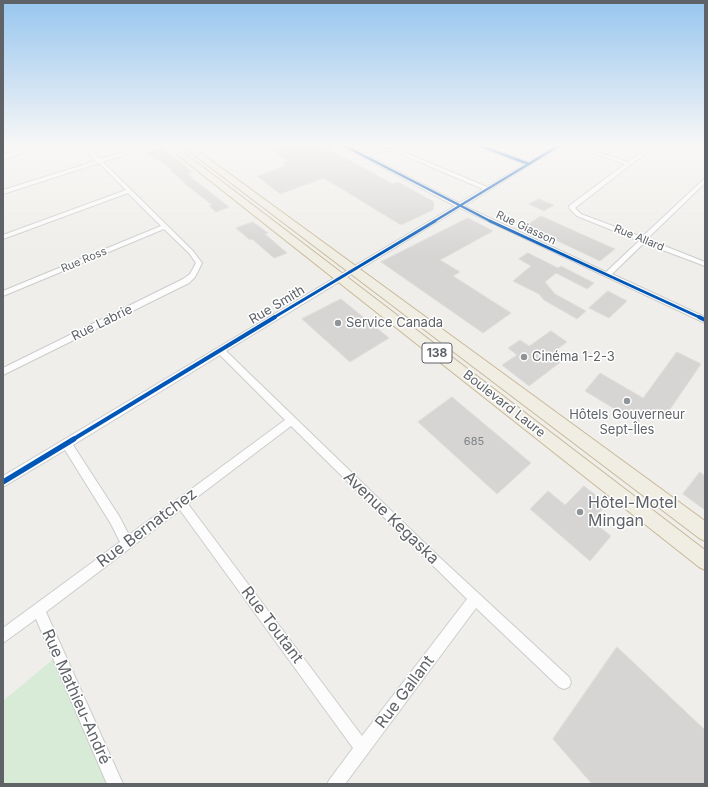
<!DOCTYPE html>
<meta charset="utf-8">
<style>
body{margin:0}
#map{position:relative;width:708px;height:787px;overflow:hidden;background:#efeeea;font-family:Inter,sans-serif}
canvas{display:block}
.frame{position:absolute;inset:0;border:4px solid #5f6368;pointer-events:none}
</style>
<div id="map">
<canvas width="708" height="787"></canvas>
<div class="frame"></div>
</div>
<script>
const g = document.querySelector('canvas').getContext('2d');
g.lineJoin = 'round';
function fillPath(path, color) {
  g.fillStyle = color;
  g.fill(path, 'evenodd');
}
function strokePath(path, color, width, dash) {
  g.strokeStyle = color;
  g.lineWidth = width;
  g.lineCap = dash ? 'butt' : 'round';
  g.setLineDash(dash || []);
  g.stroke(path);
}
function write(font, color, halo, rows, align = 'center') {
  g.font = font + ' Inter,sans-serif';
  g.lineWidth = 3;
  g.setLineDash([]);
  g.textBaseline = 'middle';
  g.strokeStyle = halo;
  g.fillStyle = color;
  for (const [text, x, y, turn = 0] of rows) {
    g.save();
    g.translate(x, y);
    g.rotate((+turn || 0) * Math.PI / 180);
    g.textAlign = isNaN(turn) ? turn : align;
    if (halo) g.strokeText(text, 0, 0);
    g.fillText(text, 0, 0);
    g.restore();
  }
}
const green = new Path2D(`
 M58,655L118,784H3V701Z`);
const building = new Path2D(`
 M263,145H321L393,184L398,182L434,202L433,210L401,225L324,178L280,194L257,176L285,166L282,163L288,161Z
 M161,148L185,165H183L192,172L187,174L229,207L216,212L209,206L212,205L184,183H185L171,171H173L158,159H155L146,153Z
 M539,199L554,205L544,211L529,204Z
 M541,216L597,241L615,249L600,261L526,226Z
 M468,218L493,231L440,260L460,272L453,276L511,313L483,333L381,262Z
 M253,222L268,233L265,234L287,253L274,258L252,239L250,240L236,228Z
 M528,253L558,268L561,266L594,283L587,289L556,273L545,282L555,294L586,311L577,319L544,300L539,294L513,281L531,266L519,259Z
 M608,291L627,301L609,318L589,308Z
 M341,299L389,338L350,362L302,319Z
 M551,331L567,342L556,350L567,357L529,386L502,365L517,355L508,348L520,340L529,346Z
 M677,352L701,364L664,418L648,409L638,423L585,391L600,373L643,398Z
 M452,397L531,463L497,494L418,422Z
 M700,472L705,476V510L683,494Z
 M584,486L607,504L592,521L611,536L590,561L530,509L548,491L565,505Z
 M617,647L705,730V784H592L553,739Z`);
const minor = new Path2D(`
 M42,145H49L3,159V155Z
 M81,145H86L100,159L147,145H153L103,162L193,251L202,263L195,277L189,283L3,375V368L183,279L190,274L196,263L189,253L164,229L3,296V291L161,226L128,193L3,239V235L126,190L99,163L3,194V190L96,161Z
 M341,145H346L364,154L381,149H397L487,187L525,164L476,145H482L528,162L557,145H562L464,206L606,272L639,241L577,216L570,209L569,206L625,164L569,145H575L628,162L651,145H656L575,208L581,214L642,237L705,178V183L647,239L705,262V266L644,243L612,274L705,317V323L460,208L226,351L437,555L569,677L571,682L569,687L564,689L559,687L476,608L345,784H327L330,779L353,748L180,510L46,612L123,784H107L36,619L3,643V628L120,542L111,524L65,450L3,487V476L455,206ZM382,151H394L483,189L459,203L368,156ZM220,355L285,420L129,535L119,516L73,445ZM291,426L467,599L362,736L188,504Z`);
const highway = new Path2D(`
 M165,145H174L705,550V570L699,567Z
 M181,145H190L705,521V541L699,538Z`);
const cyclewayFar3 = new Path2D(`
 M343,145L492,222
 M478,145L529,164
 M433,222L560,145`);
const cyclewayFar2 = new Path2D(`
 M490,221L701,318
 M273,318L435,221`);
const cyclewayFar1 = new Path2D(`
 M699,317L705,320
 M72,440L275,317`);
const cycleway = new Path2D(`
 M3,482L74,439`);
const markers = [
 [338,323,4,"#919496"],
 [524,357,4,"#919496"],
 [627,401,4,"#919496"],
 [580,512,4,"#919496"]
];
const farStreetnames = [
 ["Rue Giasson",526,228,25],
 ["Rue Allard",639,238,22],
 ["Rue Ross",84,260,-23]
];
const numberNames = [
 ["685",474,442]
];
const shields = [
 [437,353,30]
];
const shieldNames = [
 ["138",437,353]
];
const streetNames = [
 ["Rue Smith",277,305,-31],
 ["Rue Labrie",102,323,-26],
 ["Boulevard Laure",504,404,38]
];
const poiNames = [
 ["Service Canada",346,323],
 ["Cinéma 1-2-3",532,357],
 ["Hôtels Gouverneur",627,415,"center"],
 ["Sept-Îles",627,430,"center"]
];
const nearPoinames = [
 ["Hôtel-Motel",588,503],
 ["Mingan",588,521]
];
const nearStreetnames = [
 ["Avenue Kegaska",391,518,44],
 ["Rue Bernatchez",147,528,-37],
 ["Rue Toutant",272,625,53],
 ["Rue Gallant",405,692,-53],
 ["Rue Mathieu-André",76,697,66]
];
fillPath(green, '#d8ebd6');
fillPath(building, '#d6d5d3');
strokePath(building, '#deddd9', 1);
strokePath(minor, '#cbcccc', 2);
strokePath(highway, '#c8b996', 2);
fillPath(minor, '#fdfcfc');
fillPath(highway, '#f0ede3');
strokePath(cyclewayFar3, '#0057b8', 2.5);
strokePath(cyclewayFar2, '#0057b8', 3);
strokePath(cyclewayFar1, '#0057b8', 4);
strokePath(cycleway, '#0057b8', 5);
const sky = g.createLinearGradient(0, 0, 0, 255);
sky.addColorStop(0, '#97c6ef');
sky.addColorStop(0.57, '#f8f7f6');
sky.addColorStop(1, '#f8f7f600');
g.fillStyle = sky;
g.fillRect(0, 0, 708, 255);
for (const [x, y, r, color] of markers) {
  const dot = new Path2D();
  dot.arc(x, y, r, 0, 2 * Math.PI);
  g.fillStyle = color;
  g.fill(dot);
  strokePath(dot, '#fff', 1.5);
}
write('11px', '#5f6368', '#fff', farStreetnames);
write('11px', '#7e8184', null, numberNames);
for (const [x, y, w] of shields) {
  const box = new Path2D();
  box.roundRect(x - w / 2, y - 10, w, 20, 3);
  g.fillStyle = '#fff';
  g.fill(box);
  strokePath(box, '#5f6368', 1);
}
write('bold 12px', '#5f6368', null, shieldNames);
write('13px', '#5f6368', '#fff', streetNames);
write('13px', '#5f6368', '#fff', poiNames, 'left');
write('16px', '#5f6368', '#fff', nearPoinames, 'left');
write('16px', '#5f6368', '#fff', nearStreetnames);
</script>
